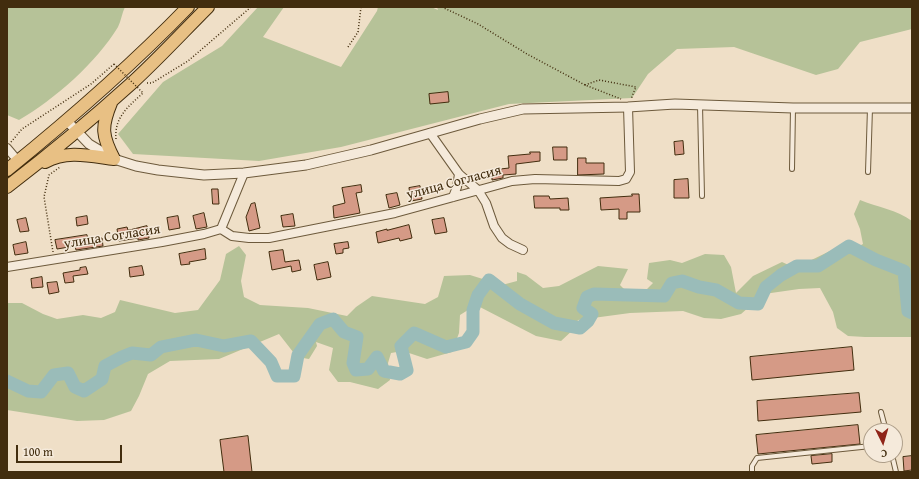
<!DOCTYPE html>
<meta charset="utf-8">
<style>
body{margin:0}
#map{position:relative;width:919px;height:479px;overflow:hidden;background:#efdfc7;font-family:"Gentium Book Plus",serif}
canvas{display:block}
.frame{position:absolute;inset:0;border:8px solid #422d0e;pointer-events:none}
.north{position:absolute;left:863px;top:423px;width:40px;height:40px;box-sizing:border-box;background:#f5eadb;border:1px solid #ad9e89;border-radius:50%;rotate:175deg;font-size:11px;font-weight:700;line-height:16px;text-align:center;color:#422d0e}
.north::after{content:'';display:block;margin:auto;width:14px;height:18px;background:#8f2418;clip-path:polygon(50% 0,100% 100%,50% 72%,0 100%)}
.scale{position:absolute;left:16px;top:445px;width:106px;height:18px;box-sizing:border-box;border:2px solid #422d0e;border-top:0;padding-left:5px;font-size:12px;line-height:14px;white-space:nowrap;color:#422d0e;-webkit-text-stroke:3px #f5eadb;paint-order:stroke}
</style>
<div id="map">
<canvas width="919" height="479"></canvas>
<div class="frame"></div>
<div class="north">С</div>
<div class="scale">100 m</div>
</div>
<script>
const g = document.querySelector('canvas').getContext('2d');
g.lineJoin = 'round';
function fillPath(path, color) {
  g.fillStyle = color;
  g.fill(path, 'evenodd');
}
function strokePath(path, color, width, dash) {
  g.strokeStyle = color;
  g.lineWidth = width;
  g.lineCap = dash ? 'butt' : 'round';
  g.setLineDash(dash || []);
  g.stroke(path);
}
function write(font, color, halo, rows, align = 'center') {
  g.font = font + ' "Gentium Book Plus",serif';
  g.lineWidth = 3;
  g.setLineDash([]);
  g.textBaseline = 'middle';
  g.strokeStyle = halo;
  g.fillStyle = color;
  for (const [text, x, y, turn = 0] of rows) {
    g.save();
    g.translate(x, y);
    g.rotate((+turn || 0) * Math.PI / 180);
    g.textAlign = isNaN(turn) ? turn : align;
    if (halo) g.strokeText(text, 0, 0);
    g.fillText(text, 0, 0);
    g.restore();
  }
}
const green = new Path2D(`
 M7,7H125C122,13 121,21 118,27C97,62 54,100 19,120L7,115Z
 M258,7H284L263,37L341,67L377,11L378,7H431L438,10L437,7H912V29L860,42L838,69L816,75L734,47L677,49L648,74L632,98L509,104L341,147L259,161L133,154L118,134L163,82L222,46Z
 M860,200C877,207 897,210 912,221V337H865L848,336L837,328L833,312L820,288L799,289L764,294L741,314L721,319L704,318L683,311L630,313L578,320L574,329L561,341L536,336L476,305L460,315L459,333L452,352L427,359L403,351L391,353L388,363L390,380L378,389L350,382H338L329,370L333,348L316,342L317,346L309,359L297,357L279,334L219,359L170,361L148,374L139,396L131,411L104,420L77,421L7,410V303H22L43,314L57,319L83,315L101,318L115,312L120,300L175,313L198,310L220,280L226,254L239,246L246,255L241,281L244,297L260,305L308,308L347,316L356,307L372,296L425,304L438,297L444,276L470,275L502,285L517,281V272L526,275L543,288L559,286L598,266L628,269L620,285L627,292L641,295L653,283L647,279L649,263L670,260L682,263L705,254L724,255L731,267L736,293L753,276L782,262L795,268L830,251L836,252L853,249L863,244L860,229L854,214Z`);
const river = new Path2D(`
 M7,381L28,391L41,392L54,375L68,373L75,387L84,391L102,379L105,366L122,357L132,353L151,355L161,347L196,340L224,346L251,341L271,362L277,376H294L298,355L320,324L333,319L344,332L357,337L353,363L356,370L368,369L377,357L384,371L400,374L407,370L401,346L414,333L446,347L466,342L473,332V310L478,295L489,280L520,304L554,323L580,328L588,321L592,314L583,308L587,297L594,294L664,296L672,283L682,281L699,287L716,290L739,303L758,304L766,287L781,275L797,266H818L849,246L876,260L904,271L908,311L912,313`);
const building = new Path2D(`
 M448,92L449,102L430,104L429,94Z
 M683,141L684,154L675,155L674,142Z
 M553,147H567V160H554Z
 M530,152H540V161L516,164V174L503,175V178L492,180V170L509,168L508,156L530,154Z
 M578,158H586V163H604V174L578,175Z
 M688,179L689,198H674V180Z
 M361,185L362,192L356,193L360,213L334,218L333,206L345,203L342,188Z
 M420,186L422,199L411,201L409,188Z
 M212,189H218L219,204H213Z
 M397,193L400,205L389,208L386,195Z
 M632,194H639L640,212H627V219H619V209L601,210L600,198L632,196Z
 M534,196H549L550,199L568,198L569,210H560V208H535Z
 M255,203L260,228L249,231L246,217L251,204Z
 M204,213L207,227L196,229L193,216Z
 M293,214L295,226L283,227L281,216Z
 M87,216L88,224L77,226L76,218Z
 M178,216L180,228L169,230L167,218Z
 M26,218L29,231L20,232L17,220Z
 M444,218L447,232L435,234L432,220Z
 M409,225L412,238L400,241L399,238L378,243L376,232L387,229V230Z
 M147,226L149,238L138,240V238L119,241L117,229L127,227L128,230Z
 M87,235L88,240L102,238L103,246L76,250L75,246L57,249L55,240Z
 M26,242L28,253L15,255L13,245Z
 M348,242L349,248L343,249V253L336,254L334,244Z
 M205,249L206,259L189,262L190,264L181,265L179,254Z
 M283,250L285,262L299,260L301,270L292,272L291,266L272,270L269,252Z
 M328,262L331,277L317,280L314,265Z
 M142,266L144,275L130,277L129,268Z
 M86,267L88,274L73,276L74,282L65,283L63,273L80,270V268Z
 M42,277L43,287L32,288L31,279Z
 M57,282L59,292L49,294L47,283Z
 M852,347L854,370L752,380L750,357Z
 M859,393L861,412L758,421L757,401Z
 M858,425L860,444L758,454L756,435Z
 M248,436L252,472H224L220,440Z
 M832,454V462L812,464L811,456Z
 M912,456V470L904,471L903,457Z`);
const path = new Path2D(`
 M442,7L478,24L527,54L585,85L621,99
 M348,47L358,32L361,7
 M147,83H152L188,61L251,7
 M585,85L599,80L636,87L631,99
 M116,139C114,117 129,106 143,93
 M11,142L22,129L91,84L114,64
 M53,252L44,197L49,175L60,167`);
const service = new Path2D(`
 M700,105L702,196
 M792,169L793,108
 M868,172L870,108
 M881,412L886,431
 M892,455L896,472
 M752,472V466L757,458L871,446`);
const minor = new Path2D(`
 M430,133L459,174L478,190L486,203L494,226L502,238L510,244L523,250
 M7,148L18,161
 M244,173L221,229L232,236L249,238H269L395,213L512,181L535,179L619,181L626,179L630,172L628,107
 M453,197L457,187L459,174
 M7,267L162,242L204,234L221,229`);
const tertiary = new Path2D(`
 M67,121L89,144L114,159L136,166L158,170L204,175L244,173L306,165L371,150L480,119L523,109L628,107L675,104L793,108H912`);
const primary = new Path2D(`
 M111,103C101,127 102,136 114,159
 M45,162C67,150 90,156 114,159
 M7,170C70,119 131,66 188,7
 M7,187C50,154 92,119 133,82C159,58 183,32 208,7`);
const pathBridge = new Path2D(`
 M114,64L143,93`);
const streetNames = [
 ["улица Согласия",454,183,-15],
 ["улица Согласия",112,237,-9]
];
fillPath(green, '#b6c298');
strokePath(river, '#9abcb9', 13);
fillPath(building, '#d59a86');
strokePath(building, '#422d0e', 1);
strokePath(service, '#6d5a3c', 6);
strokePath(minor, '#6d5a3c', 10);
strokePath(tertiary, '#6d5a3c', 11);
strokePath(primary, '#422d0e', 14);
strokePath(path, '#422d0e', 1.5, [1, 2]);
strokePath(service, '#f5eadb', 4);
strokePath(minor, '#f5eadb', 8);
strokePath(tertiary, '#f5eadb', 9);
strokePath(primary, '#e8c084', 12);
strokePath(pathBridge, '#422d0e', 1.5, [1, 2]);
write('14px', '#422d0e', '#f5eadb', streetNames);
</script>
